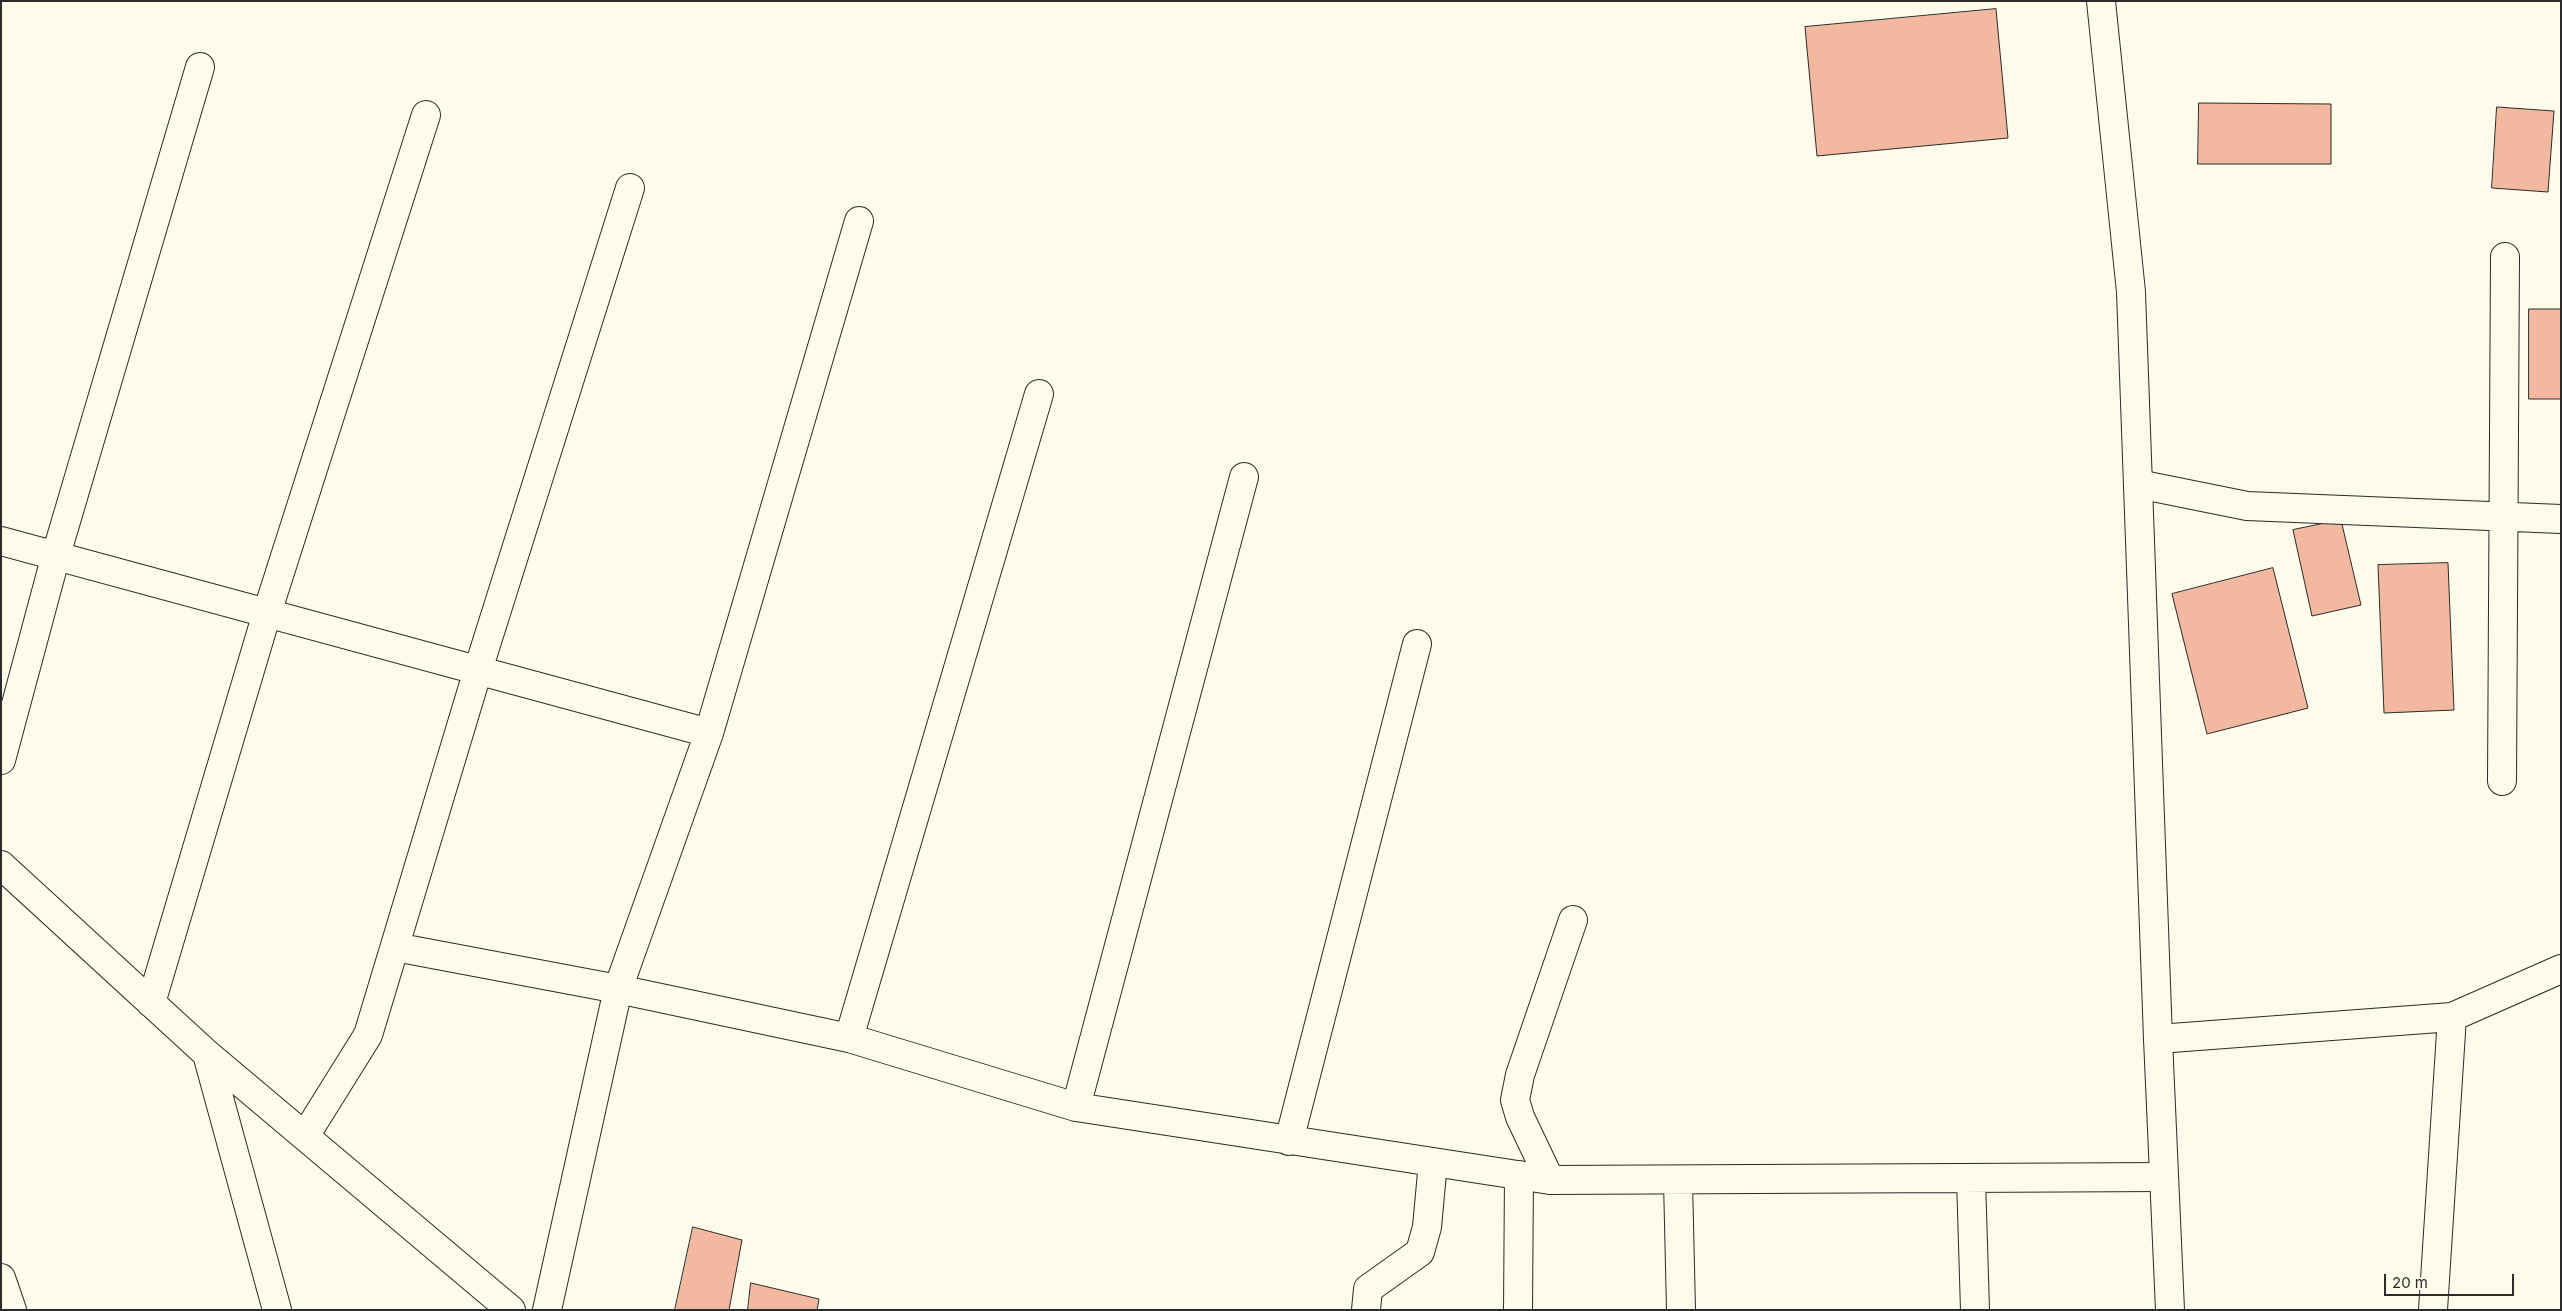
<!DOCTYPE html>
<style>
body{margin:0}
#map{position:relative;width:2562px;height:1311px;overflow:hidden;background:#fdfbea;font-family:Inter,sans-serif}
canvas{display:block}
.frame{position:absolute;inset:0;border:2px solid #2b2b2b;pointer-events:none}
.scale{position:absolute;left:2384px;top:1274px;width:130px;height:22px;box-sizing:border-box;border:2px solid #2b2b2b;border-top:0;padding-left:6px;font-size:15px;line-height:18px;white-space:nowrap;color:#2b2b2b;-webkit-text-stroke:4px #fdfbea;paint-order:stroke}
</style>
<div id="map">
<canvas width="2562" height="1311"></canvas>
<div class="frame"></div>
<div class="scale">20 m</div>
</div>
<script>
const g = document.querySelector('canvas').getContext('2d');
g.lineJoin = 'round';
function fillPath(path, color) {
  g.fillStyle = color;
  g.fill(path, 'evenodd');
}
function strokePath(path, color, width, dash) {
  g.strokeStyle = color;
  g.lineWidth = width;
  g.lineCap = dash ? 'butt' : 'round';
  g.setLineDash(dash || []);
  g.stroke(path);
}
const building = new Path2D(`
 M1996,9L2008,138L1817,156L1805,27Z
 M2199,103L2331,104V164H2198Z
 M2497,107L2554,111L2548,192L2492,188Z
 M2529,309H2561V399H2529Z
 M2341,520L2361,605L2312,616L2293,530Z
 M2448,563L2454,710L2384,713L2378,565Z
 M2273,568L2308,708L2207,734L2172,594Z
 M693,1227L742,1240L729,1310H675Z
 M751,1283L819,1299L817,1310H748Z`);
const minor = new Path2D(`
 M2138,484L2247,506L2561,519
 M1,541L709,733
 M1,760L56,555L200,67
 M2502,781L2505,257
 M1,865L207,1054
 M395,947L618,989L709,733L859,221
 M151,1003L267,613L426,115
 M2452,1017L2561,969
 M849,1038L1039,394
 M2158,1039L2452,1017L2433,1310
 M1076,1107L1244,477
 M305,1136L368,1035L478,670L630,188
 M1289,1141L1417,644
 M1971,1178L1975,1310
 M1550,1180L1520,1117L1515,1100L1520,1075L1573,920
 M1678,1181L1681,1310
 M1,1278L12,1310
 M277,1310L207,1054L511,1310
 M547,1310L618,989L849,1038L1076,1107L1550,1180L2164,1177
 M1366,1310L1368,1289L1420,1252L1427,1227L1433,1162
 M1518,1310L1519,1175`);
const major = new Path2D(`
 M2101,1L2131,292L2158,1039L2170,1310`);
fillPath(building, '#f2b8a0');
strokePath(building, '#2b2b2b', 1);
strokePath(minor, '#2b2b2b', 30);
strokePath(major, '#2b2b2b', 30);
strokePath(minor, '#fdfbea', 28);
strokePath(major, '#fdfbea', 28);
</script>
